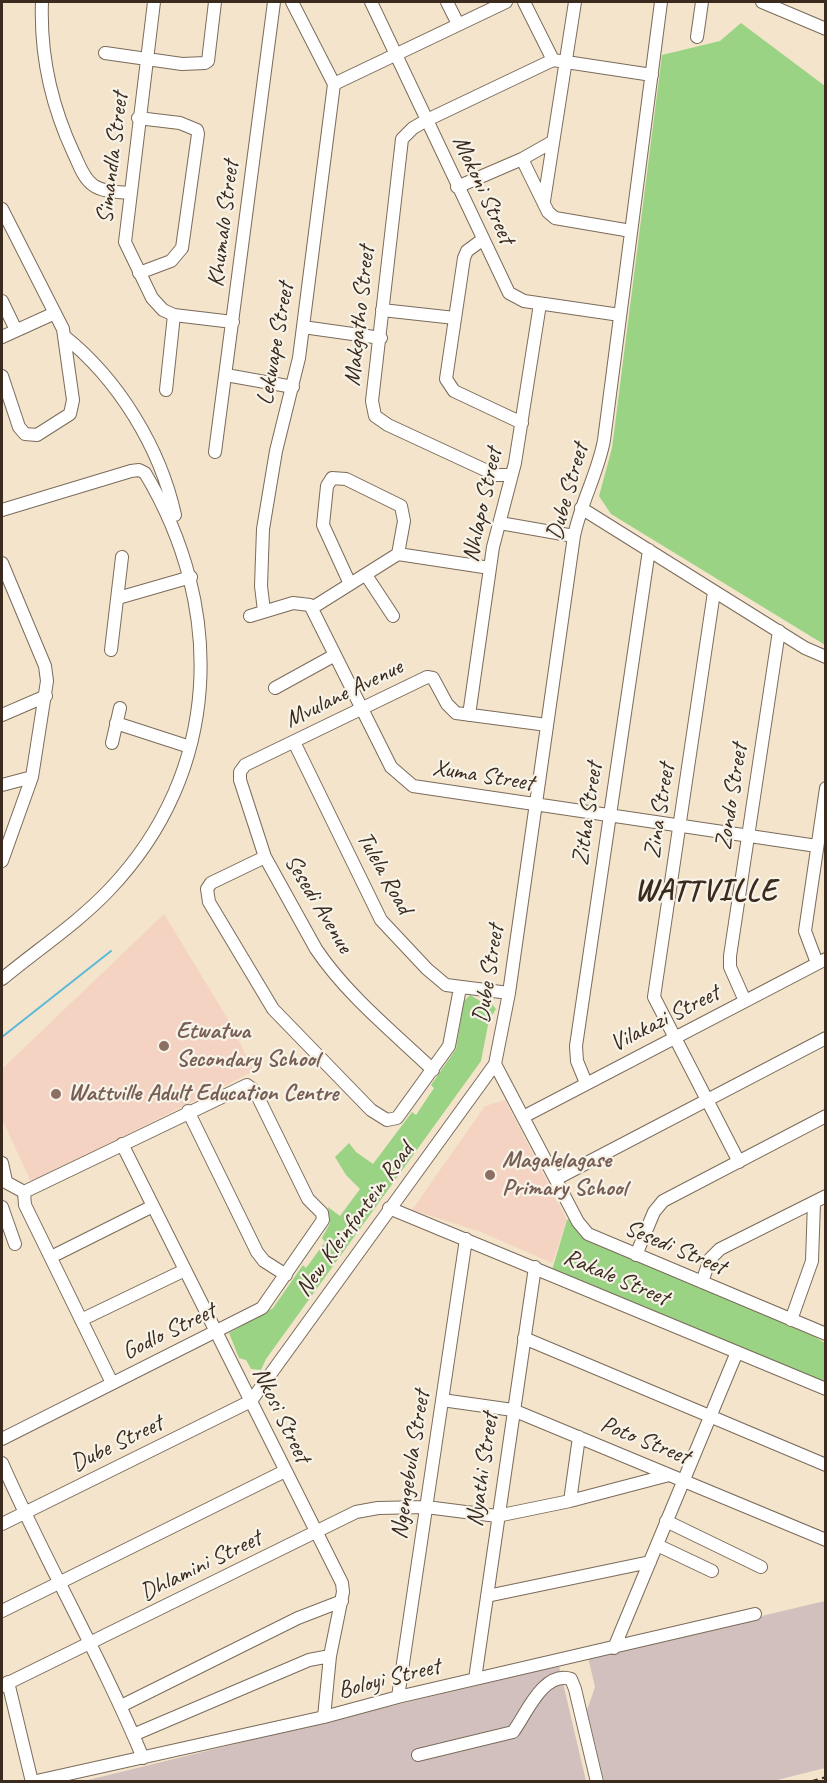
<!DOCTYPE html>
<style>
body{margin:0}
#map{position:relative;width:827px;height:1783px;overflow:hidden;background:#f3e4cb;font-family:Caveat,sans-serif}
canvas{display:block}
.frame{position:absolute;inset:0;border:3px solid #3b2a1e;pointer-events:none}
</style>
<div id="map">
<canvas width="827" height="1783"></canvas>
<div class="frame"></div>
</div>
<script>
const g = document.querySelector('canvas').getContext('2d');
g.lineJoin = 'round';
function fillPath(path, color) {
  g.fillStyle = color;
  g.fill(path, 'evenodd');
}
function strokePath(path, color, width, dash) {
  g.strokeStyle = color;
  g.lineWidth = width;
  g.lineCap = dash ? 'butt' : 'round';
  g.setLineDash(dash || []);
  g.stroke(path);
}
function write(font, color, halo, rows, align = 'center') {
  g.font = font + ' Caveat,sans-serif';
  g.lineWidth = 4.5;
  g.setLineDash([]);
  g.textBaseline = 'middle';
  g.strokeStyle = halo;
  g.fillStyle = color;
  for (const [text, x, y, turn = 0] of rows) {
    g.save();
    g.translate(x, y);
    g.rotate((+turn || 0) * Math.PI / 180);
    g.textAlign = isNaN(turn) ? turn : align;
    if (halo) g.strokeText(text, 0, 0);
    g.fillText(text, 0, 0);
    g.restore();
  }
}
const built = new Path2D(`
 M164,914L229,1021L254,1071L31,1182L2,1119V1069Z
 M505,1100L567,1220L552,1263L481,1232L412,1210L485,1106Z`);
const industrial = new Path2D(`
 M825,1601V1768L773,1781H604L587,1710L595,1687L588,1657Z
 M559,1666L586,1781L80,1782L333,1720Z`);
const green = new Path2D(`
 M741,23L825,86V645L611,514L599,496L612,448L662,55L720,41Z
 M470,995L482,1002H490L496,1009L489,1020L481,1061L266,1359L261,1370L251,1369L246,1360L239,1358L229,1333L273,1308L303,1265L306,1268L325,1242L322,1238L330,1223L328,1207L340,1216L360,1189L346,1175L335,1157L349,1143L356,1152L373,1164L412,1112L416,1115L434,1088L431,1085L456,1049L464,1001Z
 M571,1218L573,1222L802,1329L825,1343V1384L552,1270L567,1220Z`);
const stream = new Path2D(`
 M2,1037L111,951`);
const minor = new Path2D(`
 M42,2C40,55 51,105 74,154C79,164 83,178 93,185C102,192 118,192 129,193
 M154,2L125,242L152,298L163,310L174,315L233,322
 M292,2L334,84
 M371,2L509,293L524,301L620,315
 M447,2L458,24
 M524,2L553,60L652,75
 M762,2L826,29
 M697,37L702,2
 M105,53L182,64L205,63L208,61L215,2
 M334,84L506,2
 M138,118L180,123L197,130L198,134L182,248L171,261L139,273
 M522,159L548,212L555,218L631,231
 M457,187L522,159L552,142
 M544,201L575,2
 M2,209L63,329L73,400L70,414L37,435L25,434L19,427L2,376
 M482,240L467,251L464,258L446,379L454,391L522,423
 M2,301L16,330
 M382,310L455,318
 M303,327L381,338
 M64,336C118,379 160,447 175,515
 M2,337L55,313
 M226,375L293,387
 M166,390L174,315
 M215,452L274,2
 M511,475H496L388,425L375,416L372,401L402,139L413,128L427,120L553,60
 M581,508L805,648L826,657
 M2,510L131,471L139,470L145,473C226,608 222,771 110,889C78,923 38,949 2,979
 M500,523L574,536
 M2,563L45,666L47,681L32,777L2,861
 M366,575L393,616
 M350,584L323,525L327,486L332,478L346,479L401,506L404,521L398,554
 M714,592L654,997L739,1162
 M118,598L191,577
 M312,608L398,554L490,568
 M264,611L261,586L263,529L276,451L299,358L334,84
 M250,616L293,603L310,605L391,767L413,786L817,846
 M111,650L122,557
 M275,688L335,655
 M2,715L46,696
 M469,715L493,547L515,463L540,304
 M116,723L190,747
 M294,742L381,920L427,969L446,985L509,993
 M112,743L120,708
 M2,785L32,777
 M265,857L211,883L207,889L209,902L273,1009L371,1110L387,1120L397,1118L449,1046L460,988
 M817,963L805,931L826,788
 M745,1001L730,967V956L779,631
 M495,1064L578,1222L588,1234L826,1334
 M433,1070C393,1032 347,995 316,949L265,857L240,780V772L245,765L427,677L433,678L447,704L456,713L547,725
 M586,1083L577,1061L576,1046L649,550
 M188,1111L257,1252L264,1261L286,1275
 M523,1117L826,959
 M122,1144L342,1583L343,1592L330,1656L324,1717
 M2,1163L6,1181
 M556,1179L826,1038
 M2,1180L24,1192
 M24,1192L25,1205L112,1383
 M2,1207L15,1244
 M389,1208L826,1389
 M636,1255L654,1212L663,1201L826,1116
 M51,1257L153,1206
 M702,1282L710,1259L720,1249L826,1196
 M81,1320L185,1270
 M791,1320L812,1261L814,1202
 M524,1338L826,1465
 M442,1400L513,1410L826,1540
 M2,1439L262,1308L323,1220L322,1213L308,1199L255,1091L247,1085L24,1192
 M2,1463C46,1563 101,1657 143,1758
 M570,1501L579,1437
 M666,1521L761,1567
 M2,1524L251,1401L495,1064L509,993L574,536C581,502 598,473 604,440L661,2
 M657,1545L712,1571
 M487,1596L650,1562
 M2,1611L285,1471
 M614,1648L737,1352
 M475,1679L535,1267
 M8,1682L32,1782
 M2,1686L356,1512L378,1508L426,1507L497,1516L570,1501L669,1475
 M398,1697L466,1239
 M121,1706L298,1618L342,1601
 M133,1735L309,1660L330,1656
 M418,1755L513,1732C526,1715 543,1670 571,1679L575,1689L597,1782
 M32,1782L324,1717L398,1697L755,1614`);
const rail = new Path2D(`
 M809,1782L826,1777`);
const markers = [
 [164,1046,6,"#8d6e63"],
 [56,1094,6,"#8d6e63"],
 [490,1175,6,"#8d6e63"]
];
const streetNames = [
 ["Simandla Street",113,158,-83],
 ["Mokoni Street",483,190,65],
 ["Khumalo Street",224,224,-83],
 ["Makgatho Street",360,316,-84],
 ["Lekwape Street",276,344,-80],
 ["Dube Street",568,492,-74],
 ["Nhlapo Street",483,505,-78],
 ["Mvulane Avenue",344,694,-26],
 ["Xuma Street",483,776,9],
 ["Zondo Street",732,797,-81],
 ["Zina Street",660,811,-81],
 ["Zitha Street",588,814,-82],
 ["Tulela Road",384,873,61],
 ["Sesedi Avenue",318,904,59],
 ["Dube Street",489,974,-81],
 ["Vilakazi Street",665,1019,-27],
 ["New Kleinfontein Road",355,1220,-54],
 ["Sesedi Street",675,1248,23],
 ["Rakale Street",616,1278,23],
 ["Godlo Street",169,1332,-26],
 ["Nkosi Street",281,1415,64],
 ["Poto Street",645,1441,22],
 ["Dube Street",117,1444,-26],
 ["Ngengebula Street",411,1465,-81],
 ["Nyathi Street",483,1470,-82],
 ["Dhlamini Street",201,1566,-26],
 ["Boloyi Street",389,1679,-14]
];
const educationNames = [
 ["Etwatwa",176,1032],
 ["Secondary School",176,1060],
 ["Wattville Adult Education Centre",68,1094],
 ["Magalelagase",502,1161],
 ["Primary School",502,1189]
];
const districtNames = [
 ["WATTVILLE",706,892]
];
fillPath(built, '#f5d3c2');
fillPath(industrial, '#d1c0bd');
fillPath(green, '#9bd385');
strokePath(stream, '#5bb9d9', 2);
strokePath(minor, '#7b6b5b', 14);
strokePath(minor, '#fff', 12);
strokePath(rail, '#3b2a1e', 2, [9, 4.5]);
for (const [x, y, r, color] of markers) {
  const dot = new Path2D();
  dot.arc(x, y, r, 0, 2 * Math.PI);
  g.fillStyle = color;
  g.fill(dot);
  strokePath(dot, '#f7f3e8', 2);
}
write('24px', '#3b2a1e', '#f7f3e8', streetNames);
write('bold 24px', '#785e54', '#f7f3e8', educationNames, 'left');
g.letterSpacing = '1.5px';
write('bold 30px', '#3b2a1e', '#f7f3e8', districtNames);
g.letterSpacing = '0px';
</script>
